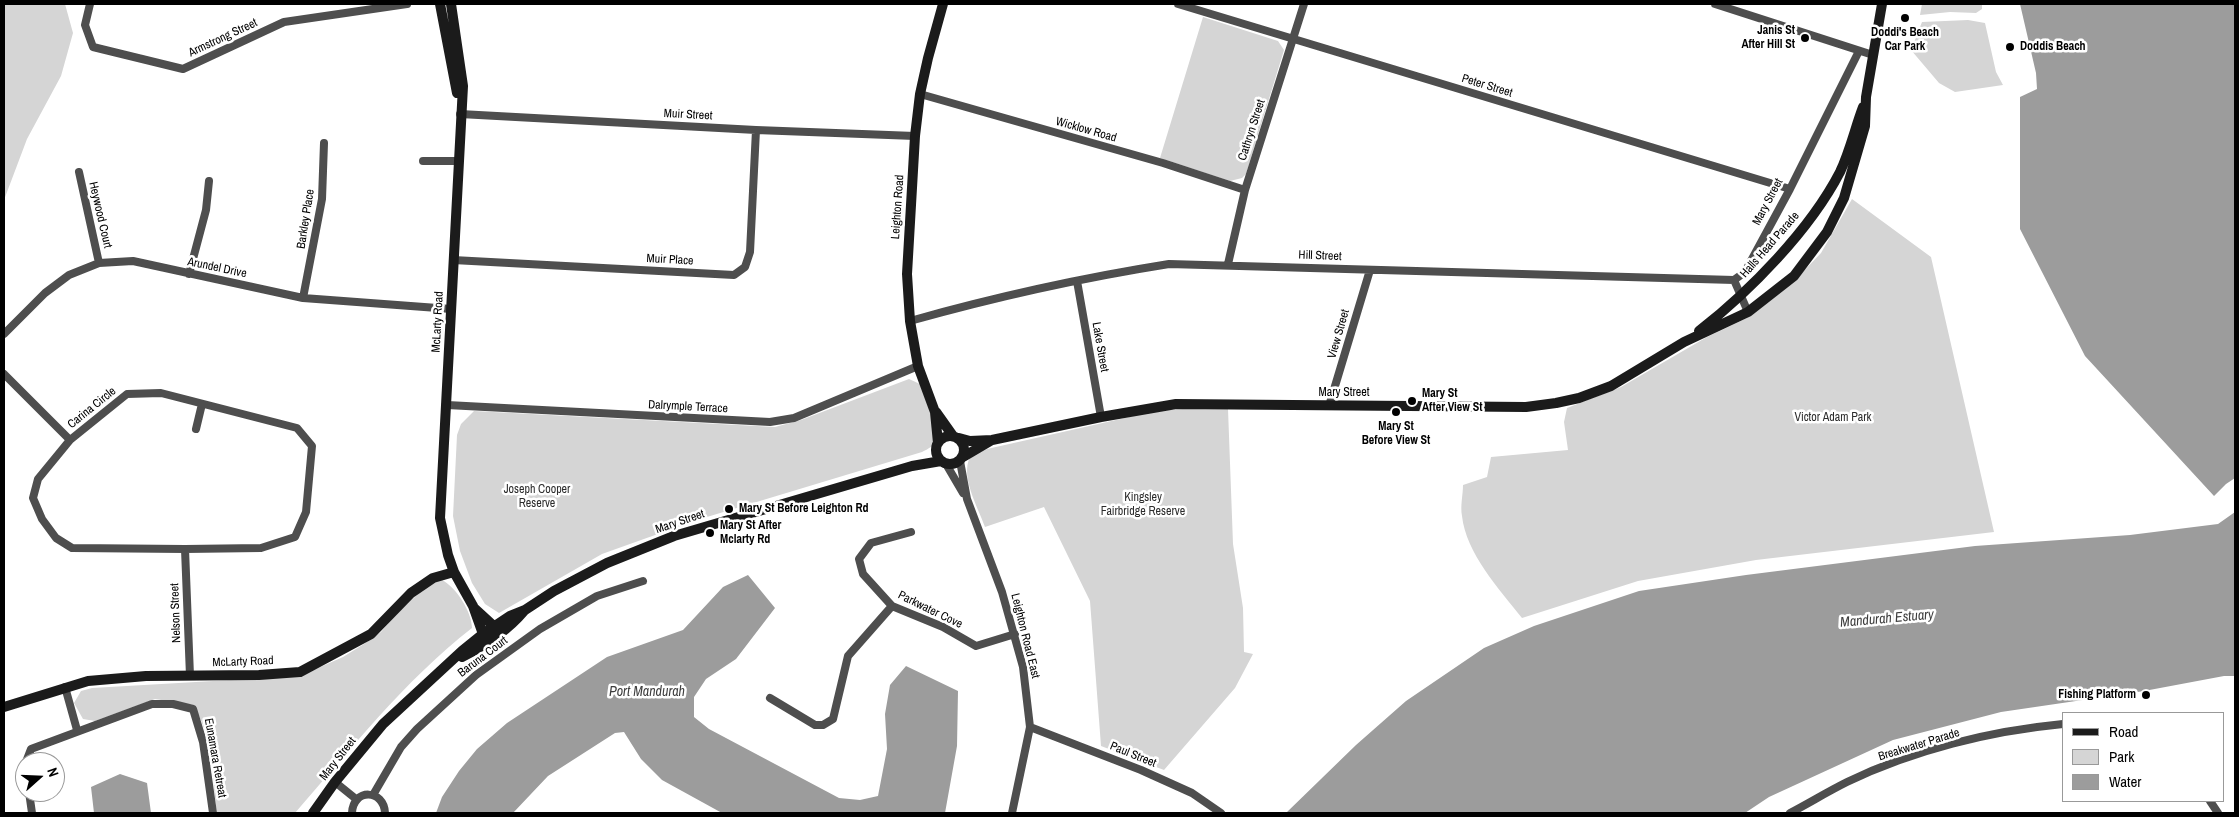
<!DOCTYPE html>
<style>
body{margin:0}
#map{position:relative;width:2239px;height:817px;overflow:hidden;background:#fff;font-family:"Archivo Narrow",sans-serif}
canvas{display:block}
.frame{position:absolute;inset:0;border:5px solid #000;pointer-events:none}
.legend{position:absolute;left:2062px;top:712px;width:162px;height:90px;box-sizing:border-box;background:#fff;border:1px solid #999;margin:0;padding:6px 9px;list-style:none;font-size:15px;color:#000}
.legend li{display:flex;align-items:center;gap:10px;height:25px}
.legend b{width:25px;border:1px solid #999}
.north{position:absolute;left:15px;top:752px;width:50px;height:50px;box-sizing:border-box;background:#fff;border:1px solid #999;border-radius:50%;rotate:70deg;font-size:14px;font-weight:700;line-height:20px;text-align:center;color:#000}
.north::after{content:'';display:block;margin:auto;width:18px;height:22px;background:#000;clip-path:polygon(50% 0,100% 100%,50% 72%,0 100%)}
</style>
<div id="map">
<canvas width="2239" height="817"></canvas>
<div class="frame"></div>
<ul class="legend">
<li><b style="height:6px;background:#1b1b1b"></b>Road</li>
<li><b style="height:14px;background:#d5d5d5"></b>Park</li>
<li><b style="height:14px;background:#9c9c9c"></b>Water</li>
</ul>
<div class="north">N</div>
</div>
<script>
const g = document.querySelector('canvas').getContext('2d');
g.lineJoin = 'round';
function fillPath(path, color) {
  g.fillStyle = color;
  g.fill(path, 'evenodd');
}
function strokePath(path, color, width, dash) {
  g.strokeStyle = color;
  g.lineWidth = width;
  g.lineCap = dash ? 'butt' : 'round';
  g.setLineDash(dash || []);
  g.stroke(path);
}
function write(font, color, halo, rows, align = 'center') {
  g.font = font + ' "Archivo Narrow",sans-serif';
  g.lineWidth = 5;
  g.setLineDash([]);
  g.textBaseline = 'middle';
  g.strokeStyle = halo;
  g.fillStyle = color;
  for (const [text, x, y, turn = 0] of rows) {
    g.save();
    g.translate(x, y);
    g.rotate((+turn || 0) * Math.PI / 180);
    g.textAlign = isNaN(turn) ? turn : align;
    if (halo) g.strokeText(text, 0, 0);
    g.fillText(text, 0, 0);
    g.restore();
  }
}
const green = new Path2D(`
 M4,4H65L73,33L61,76L27,139L4,200Z
 M1922,4H1982V9L1976,13L1950,12L1920,15Z
 M1203,17L1278,41L1284,50L1246,174L1242,178L1230,181L1160,158Z
 M1968,20L1985,23L1996,72L2003,85L1955,92L1939,83L1911,50L1922,22Z
 M1852,199L1931,257L1994,532L1756,560L1638,581L1522,618C1499,589 1466,553 1462,516C1460,506 1463,495 1463,485L1487,477L1491,457L1568,450L1564,422L1567,408L1621,387L1707,337L1747,318L1797,278L1821,253Z
 M909,379L920,384C924,398 938,425 936,438C935,446 928,449 922,452L697,520L602,554L499,613L485,604L472,583L460,551L453,516L457,435L461,424L474,411L775,427L801,420Z
 M1196,408L1228,409L1233,544L1243,608L1244,652L1253,654L1235,688L1164,770L1101,746L1090,601L1044,507L985,527C978,507 960,477 970,457L987,449L1156,411Z
 M442,580C456,587 472,612 472,628C404,681 352,748 295,813H217C212,778 213,736 193,705L155,699L95,721L83,719L74,703L81,691L92,688L300,676L343,657L364,644L381,632L394,616L430,583Z`);
const water = new Path2D(`
 M2020,4H2235V478L2226,484L2214,496L2085,356L2020,229V97L2037,89L2036,73Z
 M2235,512V676H2224L2144,691L2001,712L1893,740L1769,797L1745,813H1286L1356,745L1406,701L1484,648L1534,626L1639,591L1746,575L1975,546L2130,535L2218,524Z
 M748,575L775,608L736,659L706,679L694,697V717L709,729L839,798L860,800L878,796L887,749L885,714L890,685L906,666L958,691L957,746L945,813H722L662,780L641,759L624,732L615,733L548,776L513,813H436L442,797L459,771L477,749L507,723L607,657L683,630L723,587Z
 M120,774L147,783L151,813H94L91,787Z`);
const street = new Path2D(`
 M90,4L85,25L93,47L183,69L284,22L407,4
 M1178,4L1790,189
 M1715,4L1873,55
 M920,94L1163,163L1245,190
 M460,114L756,130L915,136
 M423,161H459
 M79,172L99,263
 M453,260L734,275L745,267L750,252L756,130
 M1228,264L1245,190L1304,4
 M189,274L206,210L209,181
 M1077,281L1101,417
 M303,298L322,199L324,143
 M1748,312L1734,280L1745,272L1790,189L1859,51
 M910,321C995,297 1081,278 1169,264L1734,280
 M4,334L45,293L69,275L99,263L133,261L303,298L451,309
 M4,374L70,440
 M161,393L297,428L312,446L306,512L295,537L261,548L185,549L72,548L56,538L42,519L33,498L38,479L70,440L127,394Z
 M447,405L770,422L794,418L918,366
 M1329,406L1370,270
 M196,429L202,404
 M960,461L967,499L1002,592L1023,667L1030,727L1012,813
 M946,464L963,493
 M911,532L871,543L859,559L863,574L892,606L943,627L976,646L1015,634
 M185,549L190,676
 M65,687L77,730
 M770,698L815,725H823L833,719L848,656L892,606
 M1030,727L1141,770L1192,793L1221,813
 M26,762L31,749L152,704H173L193,709L203,742L213,813
 M335,782L356,799
 M29,792L32,813
 M373,795L401,747L417,729L476,675L540,629L597,596L643,581
 M2210,801L2218,813
 M352,813C353,788 384,789 385,813
 M1790,813C1809,803 1827,792 1847,782C1913,750 1990,731 2063,724`);
const secondary = new Path2D(`
 M440,4L457,93
 M451,4L463,86L440,518L448,555L454,572L473,606L483,634L488,641
 M1699,331C1750,291 1810,230 1840,172C1850,151 1855,128 1863,107
 M936,412L953,436
 M936 450a14 14 0 1 1 28 0a14 14 0 1 1-28 0Z
 M959,438L970,441L992,440L1101,417L1176,404L1526,407L1556,403L1579,398L1611,386L1684,342L1748,312L1794,276L1827,232L1844,198L1865,126L1866,97L1882,4
 M938,443L935,412L918,366L910,321L907,274L915,136L920,94L928,58L943,4
 M963,457L992,440
 M474,608L498,630
 M462,657C484,646 508,630 524,611
 M4,707L88,681L146,676L259,675L300,672L371,634L411,593L433,578L454,572
 M313,813L335,782L383,724L462,651L483,634L510,616L525,610L554,591L607,563L674,536L912,466L941,461`);
const markers = [
 [1905,18,5,"#000"],
 [1805,38,5,"#000"],
 [2010,47,5,"#000"],
 [1412,401,5,"#000"],
 [1396,412,5,"#000"],
 [729,509,5,"#000"],
 [710,533,5,"#000"],
 [2146,695,5,"#000"]
];
const poiNames = [
 ["Janis St",1795,31,"right"],
 ["After Hill St",1795,45,"right"],
 ["Doddi's Beach",1905,33,"center"],
 ["Car Park",1905,47,"center"],
 ["Doddis Beach",2020,47],
 ["Mary St",1422,394],
 ["After View St",1422,408],
 ["Mary St",1396,427,"center"],
 ["Before View St",1396,441,"center"],
 ["Mary St Before Leighton Rd",739,509],
 ["Mary St After",720,526],
 ["Mclarty Rd",720,540],
 ["Fishing Platform",2136,695,"right"]
];
const streetNames = [
 ["Armstrong Street",223,38,-25],
 ["Peter Street",1487,86,17],
 ["Muir Street",688,115,3],
 ["Wicklow Road",1086,130,16],
 ["Cathryn Street",1252,130,-72],
 ["Mary Street",1768,202,-62],
 ["Leighton Road",898,207,-86],
 ["Heywood Court",100,215,77],
 ["Barkley Place",306,219,-81],
 ["Halls Head Parade",1770,245,-49],
 ["Hill Street",1320,256,2],
 ["Muir Place",670,260,3],
 ["Arundel Drive",217,268,12],
 ["McLarty Road",438,322,-87],
 ["View Street",1339,334,-74],
 ["Lake Street",1100,347,80],
 ["Mary Street",1344,393],
 ["Dalrymple Terrace",688,407,3],
 ["Carina Circle",92,408,-39],
 ["Mary Street",680,522,-19],
 ["Parkwater Cove",930,610,26],
 ["Nelson Street",176,613,-92],
 ["Leighton Road East",1025,636,76],
 ["Baruna Court",483,657,-37],
 ["McLarty Road",243,662,-2],
 ["Breakwater Parade",1919,745,-17],
 ["Paul Street",1133,755,22],
 ["Eunamara Retreat",215,758,80],
 ["Mary Street",338,759,-52]
];
const parkNames = [
 ["Victor Adam Park",1833,418],
 ["Joseph Cooper",537,490],
 ["Reserve",537,504],
 ["Kingsley",1143,498],
 ["Fairbridge Reserve",1143,512]
];
const waterNames = [
 ["Mandurah Estuary",1887,619,-5],
 ["Port Mandurah",647,692]
];
fillPath(green, '#d5d5d5');
fillPath(water, '#9c9c9c');
strokePath(street, '#4e4e4e', 8);
strokePath(secondary, '#1b1b1b', 10);
for (const [x, y, r, color] of markers) {
  const dot = new Path2D();
  dot.arc(x, y, r, 0, 2 * Math.PI);
  g.fillStyle = color;
  g.fill(dot);
  strokePath(dot, '#fff', 2);
}
write('bold 12px', '#000', '#fff', poiNames, 'left');
write('12px', '#000', '#fff', streetNames);
write('12px', '#2c2c2c', '#fff', parkNames);
write('italic 14px', '#3d3d3d', '#fff', waterNames);
</script>
